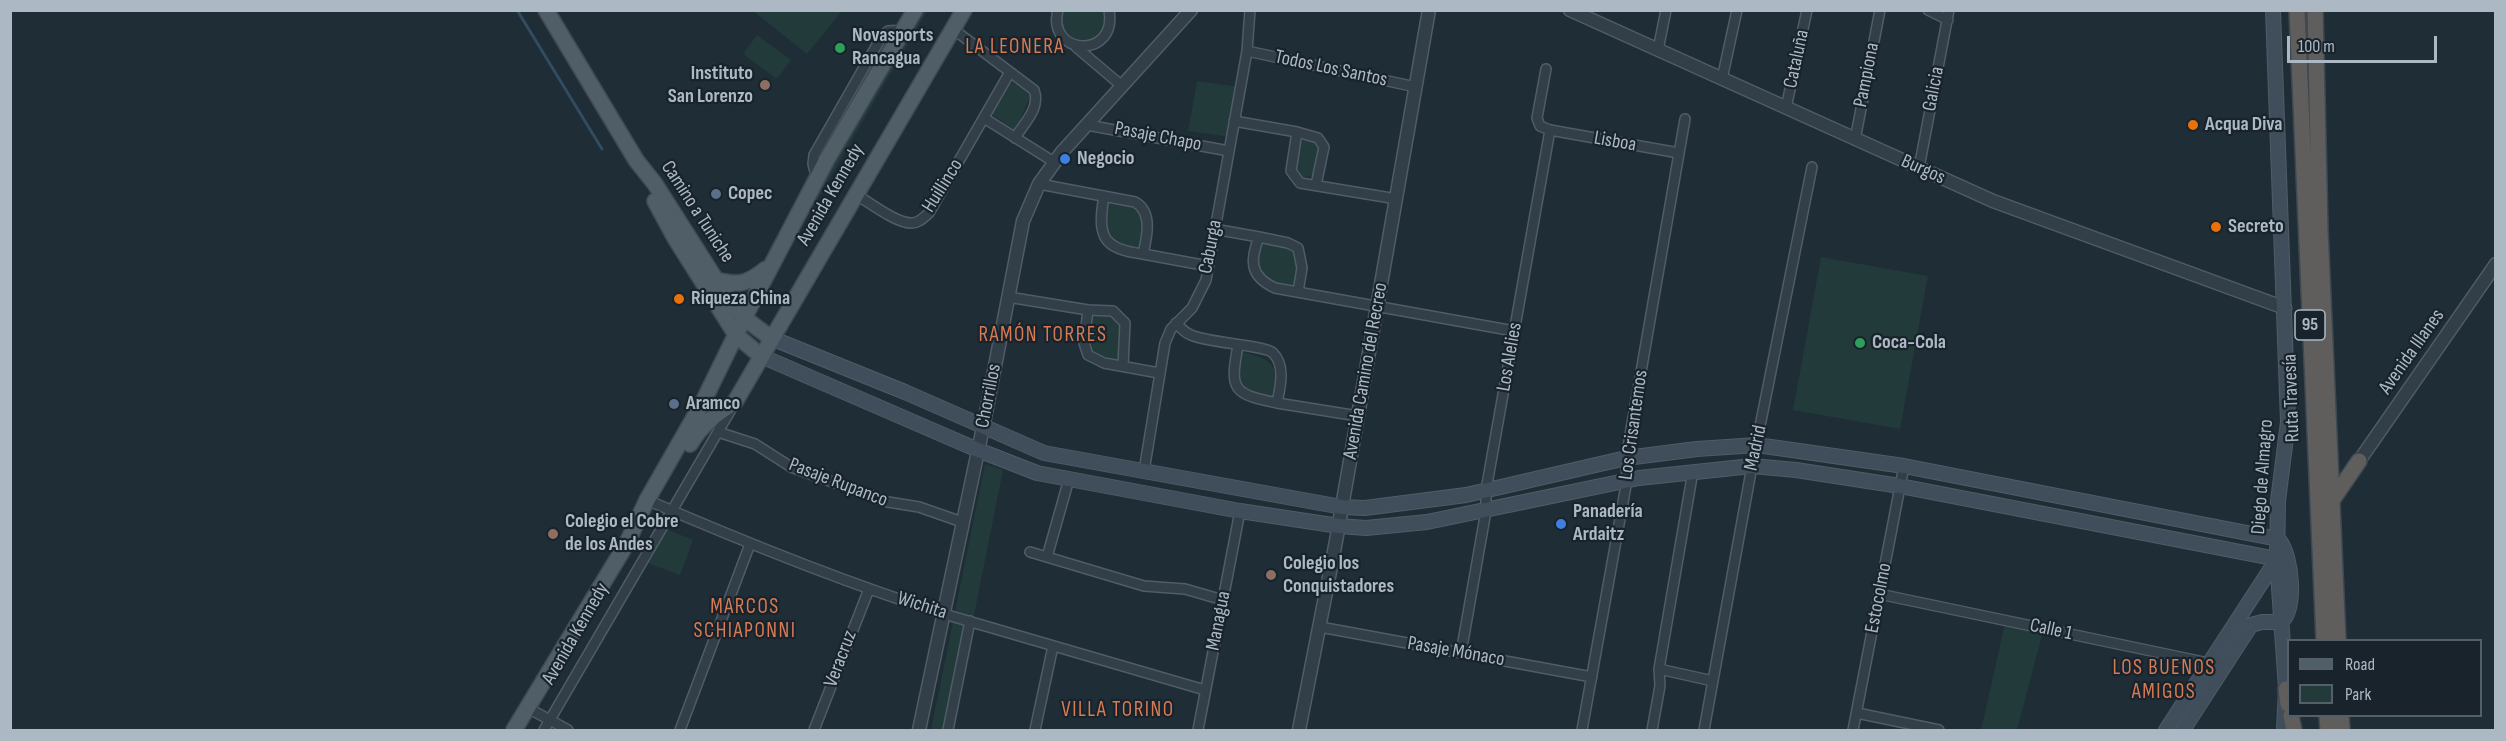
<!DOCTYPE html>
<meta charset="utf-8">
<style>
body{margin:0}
#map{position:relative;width:2506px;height:741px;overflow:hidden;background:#1f2d37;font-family:"Sofia Sans Condensed",sans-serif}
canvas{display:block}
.frame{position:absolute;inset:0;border:12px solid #acb9c5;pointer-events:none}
.legend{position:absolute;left:2287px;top:639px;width:195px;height:78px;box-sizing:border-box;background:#18232c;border:2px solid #535f69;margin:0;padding:8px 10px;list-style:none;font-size:18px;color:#acb9c5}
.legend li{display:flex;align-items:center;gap:12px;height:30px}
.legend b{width:30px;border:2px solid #535f69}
.scale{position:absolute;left:2287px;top:36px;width:150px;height:27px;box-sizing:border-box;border:3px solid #acb9c5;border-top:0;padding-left:8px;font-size:18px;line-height:21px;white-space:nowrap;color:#acb9c5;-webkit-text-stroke:4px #18232c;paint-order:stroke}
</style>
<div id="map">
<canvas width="2506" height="741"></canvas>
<div class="frame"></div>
<ul class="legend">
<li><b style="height:8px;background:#505e68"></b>Road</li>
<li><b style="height:16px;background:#223a39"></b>Park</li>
</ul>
<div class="scale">100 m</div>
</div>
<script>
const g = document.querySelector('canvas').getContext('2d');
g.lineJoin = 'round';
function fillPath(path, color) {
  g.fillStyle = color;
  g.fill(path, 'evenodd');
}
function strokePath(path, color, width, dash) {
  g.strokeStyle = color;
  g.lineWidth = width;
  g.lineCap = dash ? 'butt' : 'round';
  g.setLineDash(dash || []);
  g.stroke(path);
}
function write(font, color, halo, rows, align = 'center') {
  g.font = font + ' "Sofia Sans Condensed",sans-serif';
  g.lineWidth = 4.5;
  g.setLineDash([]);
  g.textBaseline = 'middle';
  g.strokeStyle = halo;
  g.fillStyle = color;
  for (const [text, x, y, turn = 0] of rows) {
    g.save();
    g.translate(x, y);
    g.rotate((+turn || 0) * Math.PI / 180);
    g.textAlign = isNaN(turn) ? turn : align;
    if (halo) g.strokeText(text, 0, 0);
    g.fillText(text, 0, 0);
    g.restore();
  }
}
const green = new Path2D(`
 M753,11H842L807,54Z
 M918,11H927L782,260L813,187Z
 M1062,11H1104C1114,39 1077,54 1061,27Z
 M757,35L791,60L777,79L743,54Z
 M1007,80L1030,91V97L1016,129H1013L991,114Z
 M1197,81L1240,87L1231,137L1188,131Z
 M1310,138L1314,139L1321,147L1314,176L1303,177C1290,170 1298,153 1301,141Z
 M1106,200L1138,207L1144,218L1141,250L1112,242L1104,218Z
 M1261,240L1287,245L1296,250L1299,262L1296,287C1265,283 1248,274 1261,240Z
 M1821,257L1928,276L1900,429L1793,410Z
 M1091,312L1112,315L1122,325L1120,360C1107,358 1098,356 1089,346Z
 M1239,351C1271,359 1279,362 1275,397C1240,390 1238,387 1239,351Z
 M985,464L1003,470L951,730H931Z
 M666,529L693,540L680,575L648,563Z
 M2005,623L2043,631L2017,730H1981Z`);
const stream = new Path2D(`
 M517,10L602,149`);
const minor = new Path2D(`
 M1058,10C1046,56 1118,60 1109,10
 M1928,10L1948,20
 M953,29L1034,90C1041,108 1024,123 1015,138
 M1076,47L1122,86
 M1658,50L1666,10
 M1247,51L1416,87
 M1546,69L1537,118L1540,126L1550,130L1679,153
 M1722,79L1737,10
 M1786,108L1807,10
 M984,118L1054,162
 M1234,121L1297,132L1291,171L1300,183L1397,199
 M1087,125L1229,151
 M1297,132L1318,138L1324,147L1316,185
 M1855,140L1880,10
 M1919,168L1949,10
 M817,179L813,164L814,155L882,36L888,31L905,30
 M1039,184L1135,202C1153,212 1147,237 1143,254C1102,249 1097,236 1104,196
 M855,194C869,202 897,224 912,223C919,223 924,217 929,213L1010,72
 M1214,229L1259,237C1250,260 1249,276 1275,288L1514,331
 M1259,237L1288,243L1298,248L1302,268L1298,292
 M1143,254L1208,266
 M1008,297L1088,310L1084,343L1088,355L1104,363L1159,373
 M1088,310L1113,311L1125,323L1123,366
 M1176,323C1181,328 1185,333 1191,335C1208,343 1264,345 1273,353C1286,366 1280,388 1277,403L1358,416
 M1238,346C1229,391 1234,394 1277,403
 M718,432L755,444L791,467L888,502L919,507L962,522
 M1144,471L1165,343L1171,329L1192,308L1206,280L1247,51L1250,10
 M647,500C744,542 843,582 944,614C1031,640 1118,665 1205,690
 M1030,552L1144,586L1185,589L1223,600
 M1047,557L1069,479
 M1879,594L2223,666
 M1320,627L1592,677
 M1461,653L1486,511V490L1550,130
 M1659,669L1713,681
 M528,708L568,730
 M1857,713L1939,730
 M544,730L733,406
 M680,730L750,544
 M814,730L869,589
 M948,730L970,621
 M1035,730L1053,646
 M1198,730L1240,511
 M1582,730L1627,480L1626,458L1685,119
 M1652,730L1660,686L1659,669L1693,471
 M1704,730L1752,466L1812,167
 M1853,730L1904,466`);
const tertiary = new Path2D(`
 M1570,10L1993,201L2285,308
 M2359,461L2496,264
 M919,730L985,418L1023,221L1039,184L1062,152L1191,10
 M1299,730L1336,541L1429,10`);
const secondary = new Path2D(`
 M2273,10L2288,422L2278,501L2277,559L2286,689L2284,730
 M771,338L905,392L1044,453L1342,507L1365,508L1466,495L1626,458L1697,449L1757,445L1904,466L2278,539
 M761,356L978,450L1037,473L1240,511L1339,526L1366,528L1427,522L1639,478L1752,466L1796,470L1900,486L2277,559
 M2166,730L2277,559
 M2183,730L2251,625L2262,622H2281C2297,609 2292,555 2279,540`);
const primary = new Path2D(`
 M546,10L636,160L655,184L716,280L744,318L771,338
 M655,201L675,238L736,335L761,356
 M716,280C739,286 747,284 766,269
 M690,444C702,424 716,414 735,402L964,10
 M514,730L627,543L647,500L703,402L744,318L826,161L915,10`);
const trunk = new Path2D(`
 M2297,10L2324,640
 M2315,10L2320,230L2338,640
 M2331,502L2359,461
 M2286,689L2288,704
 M2291,716L2294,730
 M2327,716L2328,730
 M2341,716L2342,730`);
const markers = [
 [840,48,6,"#2e9e5b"],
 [765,85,6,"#8d6e63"],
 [2193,125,6,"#e8710a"],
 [1065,159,6,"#3f7fe0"],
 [716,194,6,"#5c6f8a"],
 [2216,227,6,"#e8710a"],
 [679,299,6,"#e8710a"],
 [1860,343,6,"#2e9e5b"],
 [674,404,6,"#5c6f8a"],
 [1561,524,6,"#3f7fe0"],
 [553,534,6,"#8d6e63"],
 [1271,575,6,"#8d6e63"]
];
const shields = [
 [2310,325,30]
];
const shieldNames = [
 ["95",2310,325]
];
const poiNames = [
 ["Novasports",852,36],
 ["Rancagua",852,59],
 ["Instituto",753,74,"right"],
 ["San Lorenzo",753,97,"right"],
 ["Acqua Diva",2205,125],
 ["Negocio",1077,159],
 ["Copec",728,194],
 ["Secreto",2228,227],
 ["Riqueza China",691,299],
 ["Coca-Cola",1872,343],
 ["Aramco",686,404],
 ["Panadería",1573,512],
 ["Ardaitz",1573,535],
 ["Colegio el Cobre",565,522],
 ["de los Andes",565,545],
 ["Colegio los",1283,564],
 ["Conquistadores",1283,587]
];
const streetNames = [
 ["Cataluña",1797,59,-78],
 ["Todos Los Santos",1331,69,12],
 ["Pampiona",1867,75,-79],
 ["Galicia",1934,89,-79],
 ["Pasaje Chapo",1158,137,11],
 ["Lisboa",1615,142,10],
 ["Burgos",1923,170,24],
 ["Huillinco",943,186,-58],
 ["Avenida Kennedy",831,195,-60],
 ["Camino a Tuniche",697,212,57],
 ["Caburga",1211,247,-79],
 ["Avenida Illanes",2412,352,-55],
 ["Los Alelies",1510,357,-80],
 ["Avenida Camino del Recreo",1366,371,-80],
 ["Chorrillos",989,396,-79],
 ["Ruta Travesía",2292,398,-92],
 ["Los Crisantemos",1634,425,-82],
 ["Madrid",1756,448,-78],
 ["Diego de Almagro",2263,477,-86],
 ["Pasaje Rupanco",838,483,21],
 ["Estocolmo",1879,598,-79],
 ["Wichita",922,606,18],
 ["Managua",1219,621,-79],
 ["Calle 1",2051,630,12],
 ["Avenida Kennedy",576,634,-60],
 ["Pasaje Mónaco",1456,652,10],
 ["Veracruz",841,659,-69]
];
const neighbourhoodNames = [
 ["LA LEONERA",1015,48],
 ["RAMÓN TORRES",1043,336],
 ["MARCOS",745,608],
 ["SCHIAPONNI",745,632],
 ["LOS BUENOS",2164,669],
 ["AMIGOS",2164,693],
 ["VILLA TORINO",1118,711]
];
fillPath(green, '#223a39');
strokePath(stream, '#314b5f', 3);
strokePath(minor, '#505c66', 12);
strokePath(tertiary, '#505c66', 15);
strokePath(secondary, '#505c66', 16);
strokePath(primary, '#3f4a54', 18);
strokePath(trunk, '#3d4952', 18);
strokePath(minor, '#323e48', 9);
strokePath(tertiary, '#323e48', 12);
strokePath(secondary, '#404e5b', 14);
strokePath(primary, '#505e68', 15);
strokePath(trunk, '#5f5e5c', 15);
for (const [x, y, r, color] of markers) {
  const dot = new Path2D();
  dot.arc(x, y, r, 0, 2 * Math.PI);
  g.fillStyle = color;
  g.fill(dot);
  strokePath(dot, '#18232c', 2);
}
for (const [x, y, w] of shields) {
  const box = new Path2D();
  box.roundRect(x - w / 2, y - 15, w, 30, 4.5);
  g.fillStyle = '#18232c';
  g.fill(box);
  strokePath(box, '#acb9c5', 1.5);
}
write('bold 18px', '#acb9c5', null, shieldNames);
write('bold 20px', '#acb9c5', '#18232c', poiNames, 'left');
write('20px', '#acb9c5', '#18232c', streetNames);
g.letterSpacing = '1.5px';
write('21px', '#d77b55', '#18232c', neighbourhoodNames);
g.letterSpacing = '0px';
</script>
